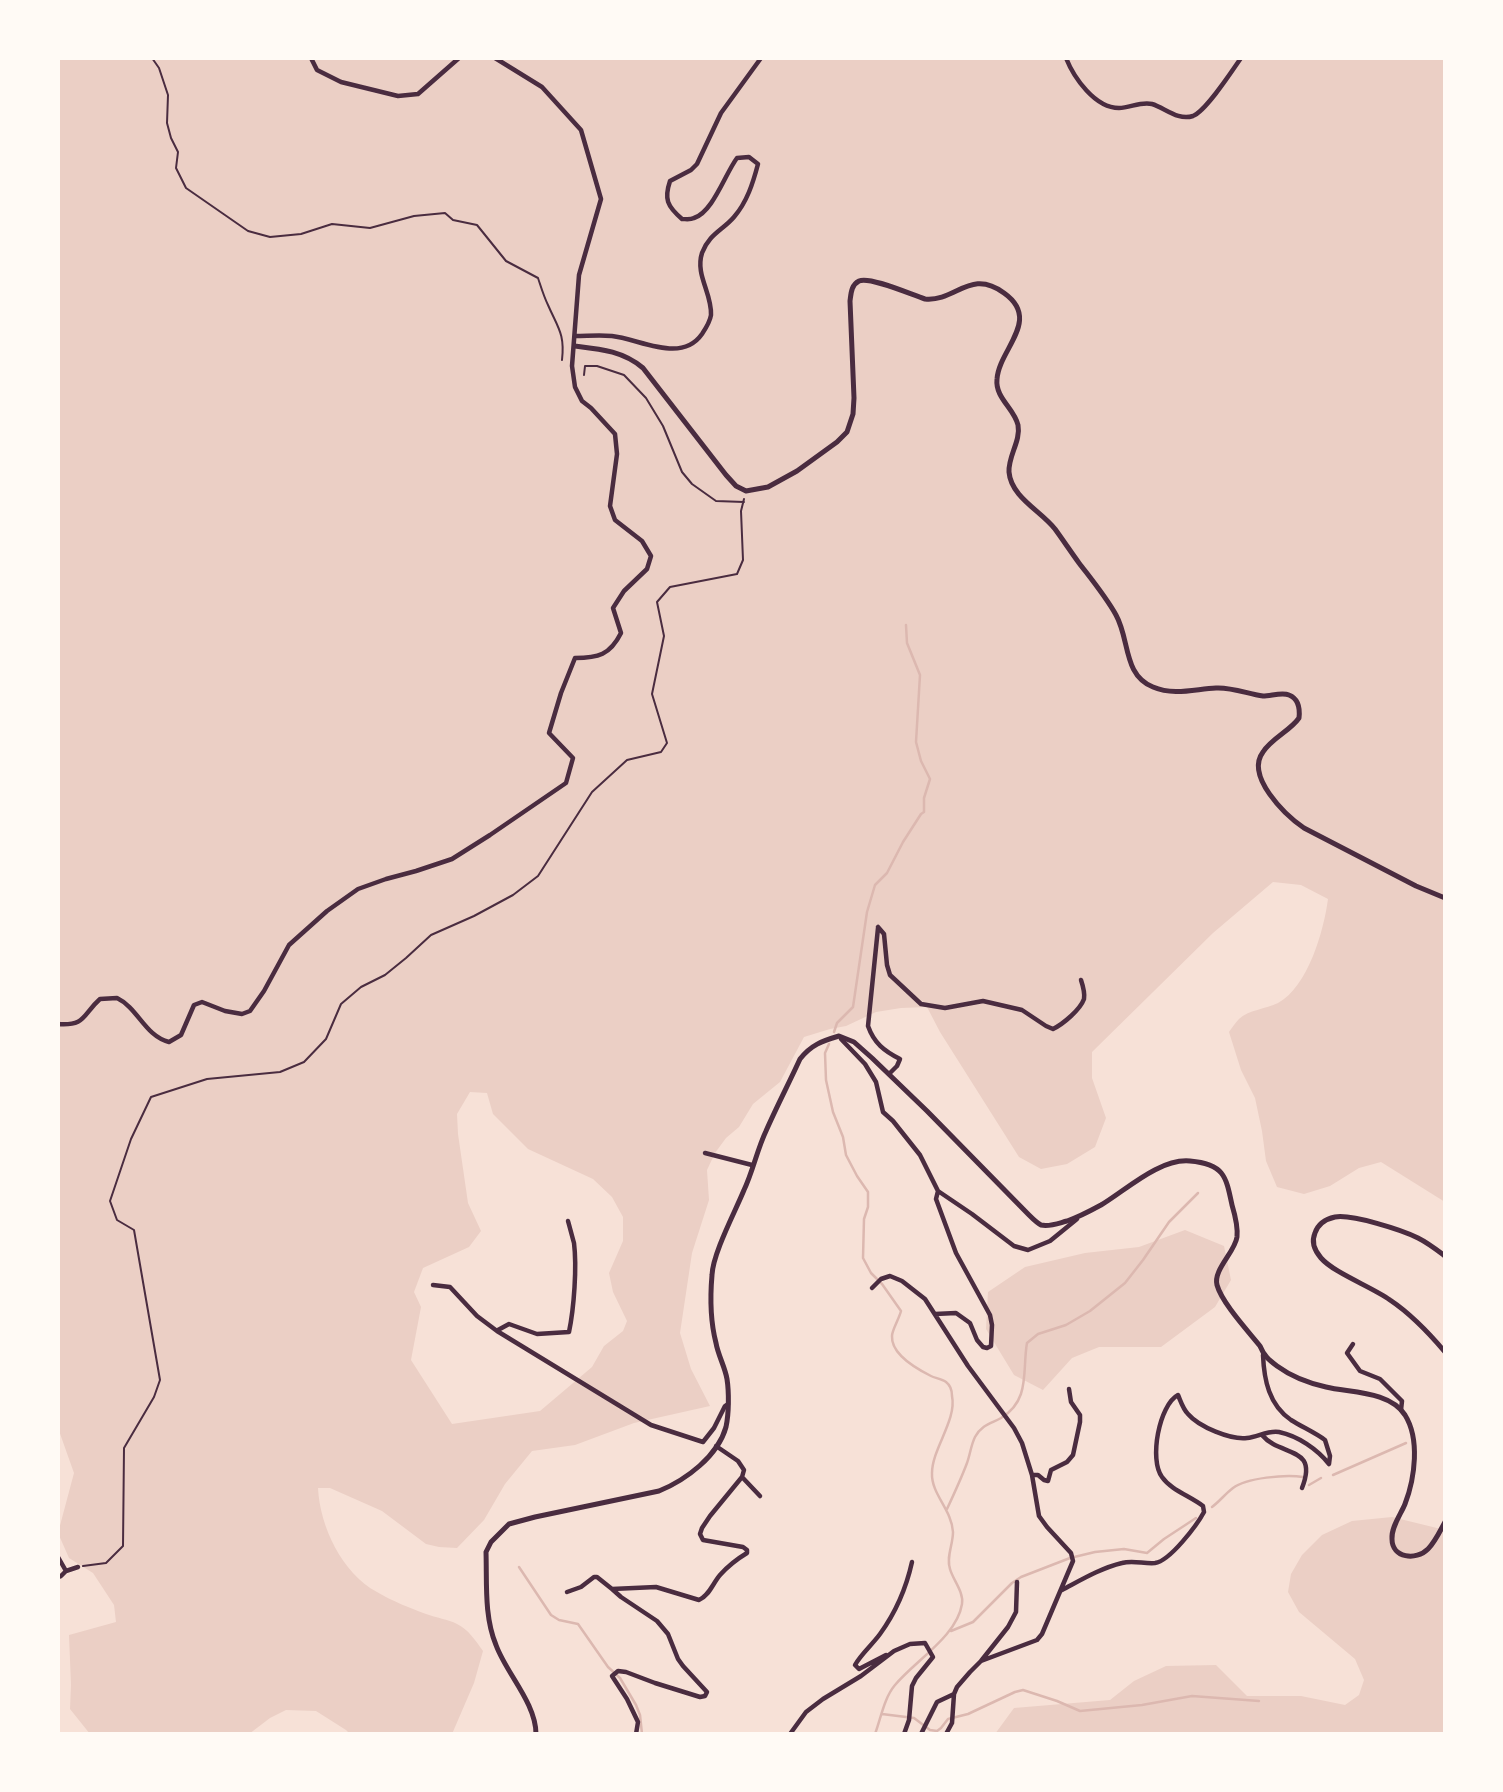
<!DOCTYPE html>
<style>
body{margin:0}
#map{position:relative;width:1503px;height:1792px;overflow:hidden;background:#f7e1d7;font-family:Helvetica,sans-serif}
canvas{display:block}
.frame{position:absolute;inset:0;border:60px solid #fffaf5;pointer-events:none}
</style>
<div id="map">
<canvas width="1503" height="1792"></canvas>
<div class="frame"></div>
</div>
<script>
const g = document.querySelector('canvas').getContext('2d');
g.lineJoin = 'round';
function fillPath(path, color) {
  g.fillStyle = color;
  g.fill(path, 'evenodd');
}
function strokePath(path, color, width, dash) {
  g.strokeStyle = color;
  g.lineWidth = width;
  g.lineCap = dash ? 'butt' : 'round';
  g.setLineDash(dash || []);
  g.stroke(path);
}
const green = new Path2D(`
 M58,58H1445V1202L1381,1162L1359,1168L1330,1186L1304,1194L1277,1187L1266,1161L1262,1131L1255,1098L1241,1070L1229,1032C1232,1028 1235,1023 1239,1019C1248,1010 1266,1009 1278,1003C1308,987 1324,930 1328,899L1301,885L1273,882L1213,933L1092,1052V1078L1106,1118L1095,1147L1067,1164L1041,1169L1019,1157L940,1032L927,1007L901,1008L876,1012L846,1026L830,1029L804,1037L780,1082L753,1104L739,1127L726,1138L715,1153L707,1170L709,1200L692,1253L680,1333L691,1369L710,1406L634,1423L575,1445L532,1451L505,1484L484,1520L457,1548L439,1547L426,1544L382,1511L330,1488H318C320,1527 342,1573 377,1592C392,1601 410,1608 426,1614C436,1618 448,1619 457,1624C468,1629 476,1641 483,1651L474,1683L452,1734H350L346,1730L316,1711L286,1710L270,1718L249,1734H90L70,1709L71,1685L69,1635L116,1622L114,1605L93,1573L69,1558L58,1533L74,1473L58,1428ZM470,1092L487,1093L493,1114L528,1149L593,1179L612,1197L623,1217V1241L609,1273L613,1292L627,1321L623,1331L604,1346L592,1367L540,1411L452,1424L411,1360L421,1307L414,1292L423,1268L469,1247L481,1231L468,1203L458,1134L457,1114Z
 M1185,1230L1224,1246L1231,1280L1215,1307L1161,1347H1099L1072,1358L1043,1390L1014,1375L986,1329L988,1292L1025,1267L1085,1253L1139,1247Z
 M1392,1517L1445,1530V1734H995L1014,1708L1110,1700L1134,1681L1166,1666L1216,1665L1247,1696H1301L1345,1705L1359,1695L1364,1680L1355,1659L1299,1612L1288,1592L1291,1574L1302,1555L1322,1535L1352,1521Z`);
const stream = new Path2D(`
 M834,1032L837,1023L853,1007L867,912L875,885L887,873L903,842L921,814L924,812V798L930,779L921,761L916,742L920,675L907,643L906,625
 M829,1044L825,1053L826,1080L833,1112L843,1137L846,1155L857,1176L868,1192V1207L864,1219L863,1258L871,1273L882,1284L901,1311C899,1319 892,1330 892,1336C891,1354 917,1369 931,1376C935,1378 942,1379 946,1382C950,1385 952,1391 952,1396C957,1420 932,1449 932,1473C931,1494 952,1510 953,1532C953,1545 946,1557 950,1569C953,1580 964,1592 962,1604C957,1636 916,1660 895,1685C884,1698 881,1718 875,1734
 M1333,1475L1406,1443
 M1309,1485L1321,1478
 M1212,1507C1220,1501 1225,1494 1233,1488C1246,1478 1286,1474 1303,1477
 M947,1509C954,1494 961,1479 967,1463C970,1455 971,1445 975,1437C981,1425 992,1423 1001,1418C1031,1400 1022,1370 1027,1343L1038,1334L1066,1325L1090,1311L1125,1283L1143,1260L1169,1222L1198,1193
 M519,1567L551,1615L559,1620L578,1624L608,1667L620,1678L636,1705L640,1715L642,1734
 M951,1631L973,1622L1012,1583L1021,1577L1070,1558L1095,1552L1124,1549L1147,1553L1164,1539L1196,1518
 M882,1714L914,1718L930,1730L937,1731L941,1728L948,1719L968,1714L1015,1692L1023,1690L1057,1701L1080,1711L1142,1705L1192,1696L1259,1701`);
const path = new Path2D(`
 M152,58L159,68L168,95L167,123L171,138L178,152L176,168L186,188L248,231L270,237L301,234L332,224L370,228L414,216L445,213L453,220L477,225L506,261L538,278C541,287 544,297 548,305C558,328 565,334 562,360
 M584,375L585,366H597L624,375L646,398L663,426L682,472L692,484L716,501L744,502
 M83,1566L106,1563L123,1546L124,1448L154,1397L160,1380L134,1230L117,1220L110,1201L131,1139L151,1097L207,1079L280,1072L304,1062L326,1039L341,1004L361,987L385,975L406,958L431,935L474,916L513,895L538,876L592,792L627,760L661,752L667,743L652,694L664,636L657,602L670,587L737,574L743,560L741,511L744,499`);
const minor = new Path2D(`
 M311,58L317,70L341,82L398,96L418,94L459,58
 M1066,58C1074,78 1095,108 1119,108C1130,108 1141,101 1152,104C1165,108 1178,121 1193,116C1206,111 1232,71 1241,58
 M575,336C587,336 600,335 612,336C640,339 681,364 702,334C706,328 710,322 711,315C712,293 695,275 702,253C709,234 723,230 734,217C747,202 753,183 758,164L749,157L737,158C725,174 713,212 694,218C690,220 686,219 682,219C667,206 664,199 670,181L691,170L697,164L721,113L761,58
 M878,927L884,934L887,965L890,975L921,1004L945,1008L983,1001L1022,1010L1046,1026L1053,1029C1063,1024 1080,1010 1084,999C1085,993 1083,986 1081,980
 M878,928L868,1026C874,1043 884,1051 900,1059L897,1066L889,1074
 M58,1024C86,1026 82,1015 100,999L117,998C138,1008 145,1036 169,1042L181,1035L194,1005L202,1002L225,1011L242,1014L250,1011L264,991L289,945L327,911L358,889L386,879L416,871L452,859L490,835L566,783L573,758L549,733L561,693L575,658C598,658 610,655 621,633L613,608L624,591L647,569L651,556L642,541L615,520L610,506L617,454L615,434L591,408L582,401L575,387L572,366L579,275L601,199L581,130L542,87L495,58
 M841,1039L865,1064L876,1082L883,1112L893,1121L920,1155L938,1191L936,1199L956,1253L990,1315L992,1325L991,1346L987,1348L983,1347L977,1340L970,1323L956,1313L935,1314
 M705,1153L752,1165
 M938,1191L972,1214L1014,1246L1028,1250L1050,1241L1077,1219
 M433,1285L450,1287L477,1316L497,1331L651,1425L703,1442L714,1428L725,1406L728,1404
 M872,1288L881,1279L890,1276L902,1281L925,1299L968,1366L1014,1428L1022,1443L1032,1475L1039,1516L1047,1527L1071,1553L1073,1561L1042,1634L1037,1640L981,1661L970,1672L957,1687L954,1694L952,1723L946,1734
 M498,1330L509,1324L537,1334L569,1332C574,1308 577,1267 574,1243C572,1236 570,1228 568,1221
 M1353,1344L1347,1353L1360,1371L1380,1379L1402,1401L1401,1410
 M1262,1435C1280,1457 1319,1445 1302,1488
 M1032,1475H1038L1044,1480L1048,1481L1051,1470L1067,1462L1073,1455L1080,1422V1415L1071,1402L1069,1389
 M742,1477L760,1496
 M58,1557L66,1571
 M58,1577L61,1576L66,1571L78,1567
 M1062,1590C1081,1580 1101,1568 1122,1563C1133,1560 1144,1564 1155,1563C1170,1561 1197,1525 1204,1512L1203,1506C1190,1496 1171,1490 1162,1477C1149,1460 1159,1405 1178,1395C1181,1402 1183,1409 1188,1414C1199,1427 1231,1440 1247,1438C1258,1437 1268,1430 1279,1432C1298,1436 1317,1449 1329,1464L1330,1456L1325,1440C1314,1432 1302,1427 1291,1420C1269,1405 1264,1380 1263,1355
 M567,1592L581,1587L594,1577H597L612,1589
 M886,1655L859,1669L855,1665C861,1654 872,1645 880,1634C896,1612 906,1589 912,1562
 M981,1661L1008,1627L1016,1612L1017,1582
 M636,1734L638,1722L627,1699L612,1676L618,1671L626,1672L655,1683L700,1697L705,1696L707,1692L683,1666L678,1659L668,1634L657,1621L621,1597L612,1589L656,1587L699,1600C709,1596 713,1583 720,1575C728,1566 737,1559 747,1553V1550L743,1547L703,1540L700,1534L702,1528L710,1516L742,1477L744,1470L738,1461L716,1446
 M790,1734L806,1712L823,1699L861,1676L894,1651L910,1644L925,1643L933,1657L916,1678L912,1686L909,1720L904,1734
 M921,1734L937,1702L954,1694`);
const tertiary = new Path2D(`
 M575,346C600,349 623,351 643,368L726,475L736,486L746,491L768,487L797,471L837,442L847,432L853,414L854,398L850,301C851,294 851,285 859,281C870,276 912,295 925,299C956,302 970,268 1004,293C1042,320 999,349 997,379C995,398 1014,408 1018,425C1021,441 1008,456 1009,472C1011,497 1041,511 1055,529C1063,540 1071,552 1079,563C1092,580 1106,597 1116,615C1130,640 1123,675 1153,687C1174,696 1195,689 1216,688C1232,687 1248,694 1263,696C1271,696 1282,692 1289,695C1299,699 1300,709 1299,718C1290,731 1272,738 1263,752C1245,776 1285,815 1304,828L1416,886L1445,898
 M1445,1256C1437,1250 1428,1243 1418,1238C1402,1230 1352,1214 1335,1217C1326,1219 1318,1224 1315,1233C1311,1242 1315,1251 1321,1258C1334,1273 1372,1287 1390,1300C1411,1314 1429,1333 1445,1352
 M536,1734C536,1703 506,1673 496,1645C484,1616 487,1583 486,1552L491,1542L509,1524L535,1517L659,1491C686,1480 718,1456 726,1427C729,1413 729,1392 727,1379C725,1367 718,1355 716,1343C710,1320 710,1298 712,1275C713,1253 735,1212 744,1190C753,1171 757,1150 766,1131C777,1106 789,1083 800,1059C811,1045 822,1041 839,1036L854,1042L872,1058L927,1111L1029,1215C1032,1218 1037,1223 1041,1225C1050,1227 1059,1223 1067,1221C1079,1217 1090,1211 1101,1205C1126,1190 1160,1158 1190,1161C1224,1164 1226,1176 1232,1205C1235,1215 1238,1227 1237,1237C1235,1252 1213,1270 1217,1285C1222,1303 1248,1331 1260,1346C1264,1356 1269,1360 1277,1366C1292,1377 1308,1383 1326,1387C1351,1393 1389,1391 1405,1415C1420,1439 1415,1478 1405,1504C1401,1514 1391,1527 1392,1539C1392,1558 1416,1561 1428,1549C1435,1542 1440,1531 1445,1522`);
fillPath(green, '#ebcfc5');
strokePath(stream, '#dcb8b0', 2.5);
strokePath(path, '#4a2c40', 2);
strokePath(minor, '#4a2c40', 4.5);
strokePath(tertiary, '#4a2c40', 5);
</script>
